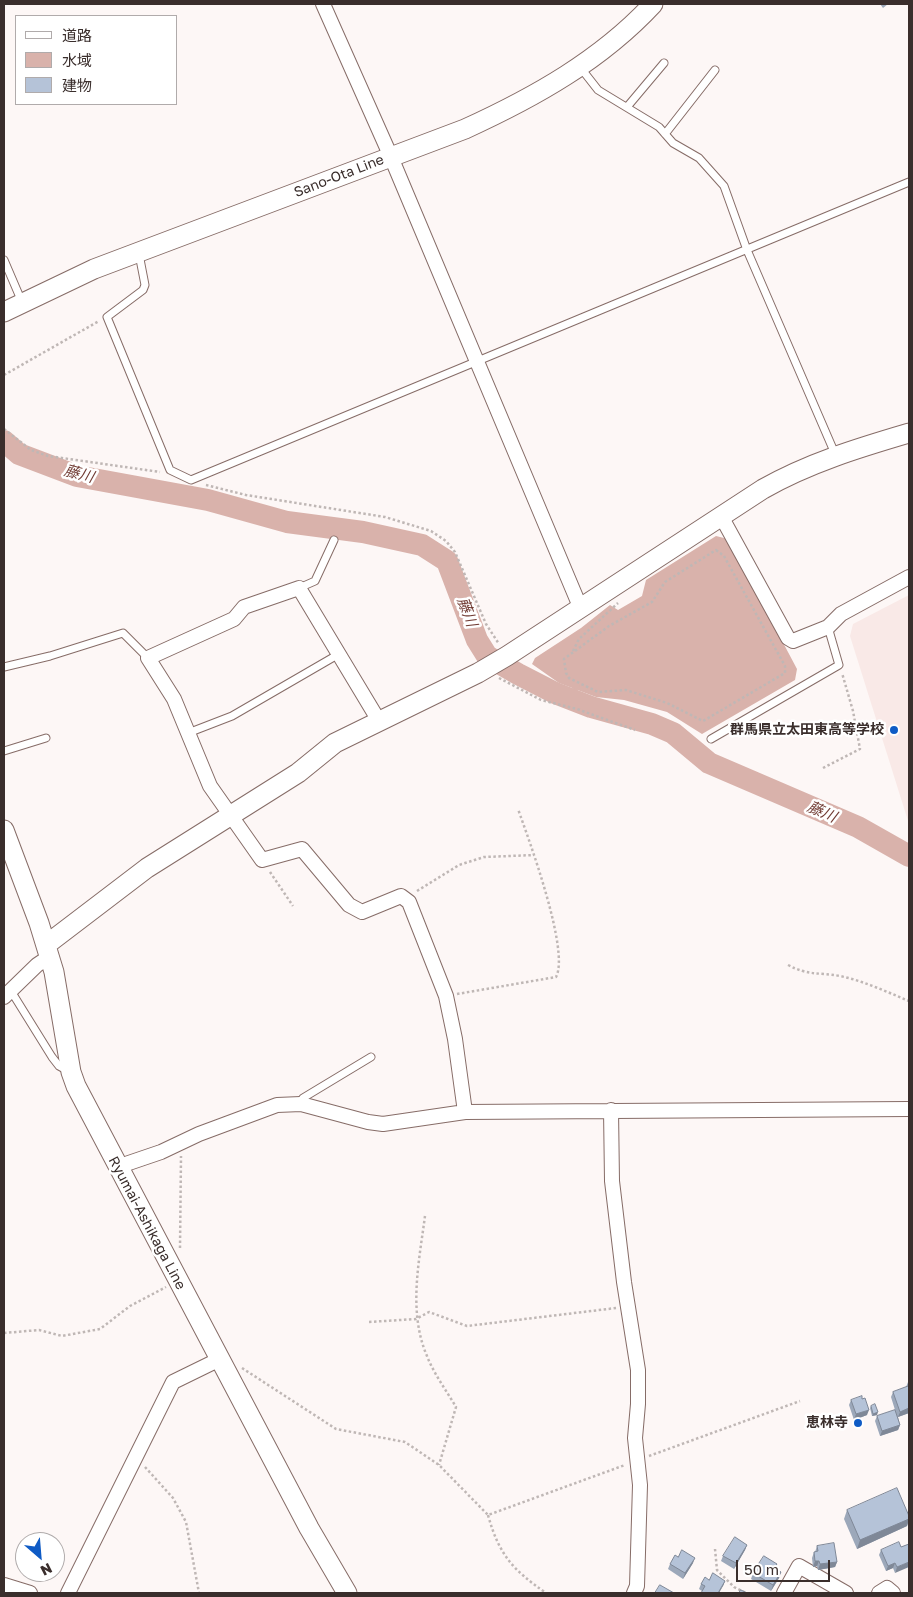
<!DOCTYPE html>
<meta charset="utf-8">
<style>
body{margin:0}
#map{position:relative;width:913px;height:1597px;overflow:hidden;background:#fdf7f6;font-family:"Golos Text","Noto Sans JP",sans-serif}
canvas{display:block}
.frame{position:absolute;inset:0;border:5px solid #3a2e2c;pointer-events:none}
.legend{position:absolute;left:15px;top:15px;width:162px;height:90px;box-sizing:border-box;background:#fff;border:1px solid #b0abab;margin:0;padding:6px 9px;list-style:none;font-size:15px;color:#3a2e2c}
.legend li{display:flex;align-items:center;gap:10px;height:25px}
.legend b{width:25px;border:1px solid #b0abab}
.north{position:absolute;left:15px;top:1532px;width:50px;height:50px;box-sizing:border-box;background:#fff;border:1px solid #b0abab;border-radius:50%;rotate:153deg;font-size:14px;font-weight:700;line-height:20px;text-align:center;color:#3a2e2c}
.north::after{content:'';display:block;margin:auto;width:18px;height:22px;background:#0f5bc5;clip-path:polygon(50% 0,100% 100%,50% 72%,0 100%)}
.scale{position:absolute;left:736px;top:1560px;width:94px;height:22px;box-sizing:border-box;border:2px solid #3a2e2c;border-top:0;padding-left:6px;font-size:15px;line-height:18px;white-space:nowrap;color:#3a2e2c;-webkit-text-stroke:4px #fff;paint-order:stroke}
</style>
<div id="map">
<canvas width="913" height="1597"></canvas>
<div class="frame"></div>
<ul class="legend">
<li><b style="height:6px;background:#fff"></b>道路</li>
<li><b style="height:14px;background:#d9b2ab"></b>水域</li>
<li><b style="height:14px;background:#b5c3d8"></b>建物</li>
</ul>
<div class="north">N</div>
<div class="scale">50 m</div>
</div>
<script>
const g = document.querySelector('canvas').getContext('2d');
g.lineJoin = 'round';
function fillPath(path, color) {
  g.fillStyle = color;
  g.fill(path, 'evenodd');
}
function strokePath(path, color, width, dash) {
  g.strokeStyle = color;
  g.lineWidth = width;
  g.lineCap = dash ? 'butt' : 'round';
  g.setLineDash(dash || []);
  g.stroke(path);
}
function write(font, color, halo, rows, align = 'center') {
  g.font = font + ' "Golos Text","Noto Sans JP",sans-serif';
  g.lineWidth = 5;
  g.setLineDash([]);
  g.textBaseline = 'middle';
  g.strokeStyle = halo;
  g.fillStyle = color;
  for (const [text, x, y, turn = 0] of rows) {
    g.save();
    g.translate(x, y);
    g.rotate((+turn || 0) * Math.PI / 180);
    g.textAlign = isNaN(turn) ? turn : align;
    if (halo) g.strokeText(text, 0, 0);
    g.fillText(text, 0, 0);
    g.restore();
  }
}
const built = new Path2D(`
 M909,595V824L850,636L853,624Z`);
const water = new Path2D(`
 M716,536L728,539L797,669L795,680L702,734L667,712L624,700L596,697L559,683L532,664L535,658L581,628L610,605L618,610L642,596L646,580Z`);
const stream = new Path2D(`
 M518,674L525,670
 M569,698L578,685`);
const river = new Path2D(`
 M4,441L19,454L77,476L208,500L287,522L363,532L422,545L447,561L477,640L487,656L518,674L555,693L591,707L652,724L673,733L709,763L858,827L909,856`);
const path = new Path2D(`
 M4,375L99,321
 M4,429L31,450L48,456L160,472
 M206,485L246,495L385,517L431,531L446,541L455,552L486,624L499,644
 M716,550L724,556L785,666V673L703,721L667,703L626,690L598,692L569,678L566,673L564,659L609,626L652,602L665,582Z
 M573,651L579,639L618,603
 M499,678L541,700L577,709L635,730
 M823,768L860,749L853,711L842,673
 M270,872L293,906
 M417,891L459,865L484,857L534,855
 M788,965C809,976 818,972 840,976C864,981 887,992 909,1001
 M457,994L556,977C570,951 529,840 518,809
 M425,1216C419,1262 408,1312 427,1356C434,1374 446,1390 456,1407L439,1465
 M180,1248L181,1156
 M369,1322L416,1319L429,1312L467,1326L616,1308
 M4,1333L39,1330L62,1336L100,1329L130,1306L166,1287
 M242,1368L336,1429L405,1442L439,1465L488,1515L625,1465
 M649,1456L800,1401
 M145,1467L173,1498L186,1522L199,1593
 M488,1515C499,1555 513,1570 546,1593
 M715,1549L717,1570L734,1587L746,1593`);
const lane = new Path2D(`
 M580,67L598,90L659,127L673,143L699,158L724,186L747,250L836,456
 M627,107L664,63
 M665,134L715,70
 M139,254L145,285L143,290L107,317L170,470L191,480L909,182
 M4,260L22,302
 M299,588L315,581L334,540
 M4,667L50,656L123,633L148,658
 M188,733L232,716L339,654
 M711,739L839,665L828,627
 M4,751L46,738
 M11,991L52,1057L59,1066L68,1071
 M299,1104L303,1098L371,1057`);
const street = new Path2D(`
 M323,4L391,157L581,609
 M721,516L788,638L793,641L828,627L841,614L909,577
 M379,721L299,588L244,607L234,619L148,658L174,699L210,786L262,860L302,849L349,905L362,912L401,896L409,902L446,996L455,1039L465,1112
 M4,997L37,965L49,957
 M611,1110L612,1181L624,1282L638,1370V1404L635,1438L640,1485L637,1586L634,1593
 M117,1167L161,1152L199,1134L277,1105L301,1104L368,1122L383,1124L465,1112L909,1109
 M4,1585L30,1593
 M68,1593L173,1382L220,1359
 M784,1593L799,1566L846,1593
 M879,1593L887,1588L893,1593`);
const secondary = new Path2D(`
 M4,312L94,269L465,129C535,97 601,60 653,4
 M4,830L39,923L54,972L71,1072L76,1086L309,1528L347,1593
 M46,945L147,868L298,773L335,743L478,673L507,656L763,489C809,463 858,448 909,433`);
const wall = new Path2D(`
 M880,4H888L883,8Z
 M909,1381V1413L898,1417L900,1425L898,1430L880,1436L875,1421L877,1416L895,1410L891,1397L893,1392L906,1387L908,1382Z
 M851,1400L867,1415L854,1420L849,1405Z
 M871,1406L877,1415L872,1416L870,1408Z
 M847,1510L909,1516V1521L907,1526L857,1549L844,1519Z
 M909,1544L895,1573L893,1568L886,1571L879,1555L881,1550L901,1547Z
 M747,1545L745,1550L734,1569L721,1561L723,1556Z
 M817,1546L837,1562L835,1567L818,1570L817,1566L813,1567L812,1558L814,1552H815Z
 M678,1557L693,1563L683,1579L668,1569L670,1564Z
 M777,1564L775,1569L781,1572L779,1578L771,1591L751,1579L753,1573Z
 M709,1580L725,1581L723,1586L702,1591L699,1589L701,1584Z`);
const shadedWall = new Path2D(`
 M909,1408V1413L898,1417L900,1412Z
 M869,1410L867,1415L854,1420L856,1414Z
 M878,1412L877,1415L872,1416L873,1414Z
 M900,1425L898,1430L880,1436L882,1431Z
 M909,1519L907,1526L857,1549L860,1540Z
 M747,1545L745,1550L734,1569L736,1563Z
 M695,1558L693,1563L683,1579L685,1573Z
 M815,1561H819L817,1566L813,1567Z
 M837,1562L835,1567L818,1570L820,1564Z
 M909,1562V1567L895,1573L897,1567Z
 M895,1563L893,1568L886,1571L888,1566Z
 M781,1572L779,1578L771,1591L773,1585Z
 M725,1581L723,1586L719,1593H718Z`);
const building = new Path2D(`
 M909,1386V1408L900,1412L893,1392Z
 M862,1396V1399L865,1398L869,1410L856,1414L851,1400Z
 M875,1404L878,1412L873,1414L871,1406Z
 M895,1410L900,1425L882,1431L877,1416Z
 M897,1488L909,1516V1519L860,1540L847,1510Z
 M735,1537L747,1545L736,1563L723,1556Z
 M899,1542L901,1547L909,1544V1562L897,1567L895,1563L888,1566L881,1550Z
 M834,1543L837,1562L820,1564L819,1561H815L814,1552L818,1551L817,1546Z
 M682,1550L695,1558L685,1573L670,1564L675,1555L678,1557Z
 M764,1556L777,1564L774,1568L781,1572L773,1585L753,1573Z
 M713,1573L725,1581L718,1593H701L705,1586L701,1584L705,1577L709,1580Z
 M660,1585L674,1593H655Z
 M741,1590L747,1593H739Z`);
const markers = [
 [894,730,5,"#0f5bc5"],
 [858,1423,5,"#0f5bc5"]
];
const streetNames = [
 ["Sano-Ota Line",339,176,-21],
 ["Ryumai-Ashikaga Line",147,1223,62]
];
const poiNames = [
 ["群馬県立太田東高等学校",884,730],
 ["恵林寺",848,1423]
];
const waterNames = [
 ["藤川",79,474,15],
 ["藤川",467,612,69],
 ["藤川",822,812,24]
];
fillPath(built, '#f9e9e7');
fillPath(water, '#d9b2ab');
strokePath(stream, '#d9b2ab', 4);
strokePath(river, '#d9b2ab', 22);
strokePath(lane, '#866c67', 9);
strokePath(street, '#866c67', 16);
strokePath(secondary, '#866c67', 21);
strokePath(path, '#bfb7b5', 2.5, [2.5, 2.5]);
strokePath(lane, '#fff', 7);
strokePath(street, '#fff', 14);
strokePath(secondary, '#fff', 19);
fillPath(wall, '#9ca8ba');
fillPath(shadedWall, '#7f8897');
fillPath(building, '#b5c3d8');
strokePath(building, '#7f8897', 1);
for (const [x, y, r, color] of markers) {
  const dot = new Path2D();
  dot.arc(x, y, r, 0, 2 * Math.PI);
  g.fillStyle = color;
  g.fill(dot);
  strokePath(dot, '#fff', 2);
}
write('14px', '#3a2e2c', '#fff', streetNames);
write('bold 14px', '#3a2e2c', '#fff', poiNames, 'right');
write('italic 15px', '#713b33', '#fff', waterNames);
</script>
